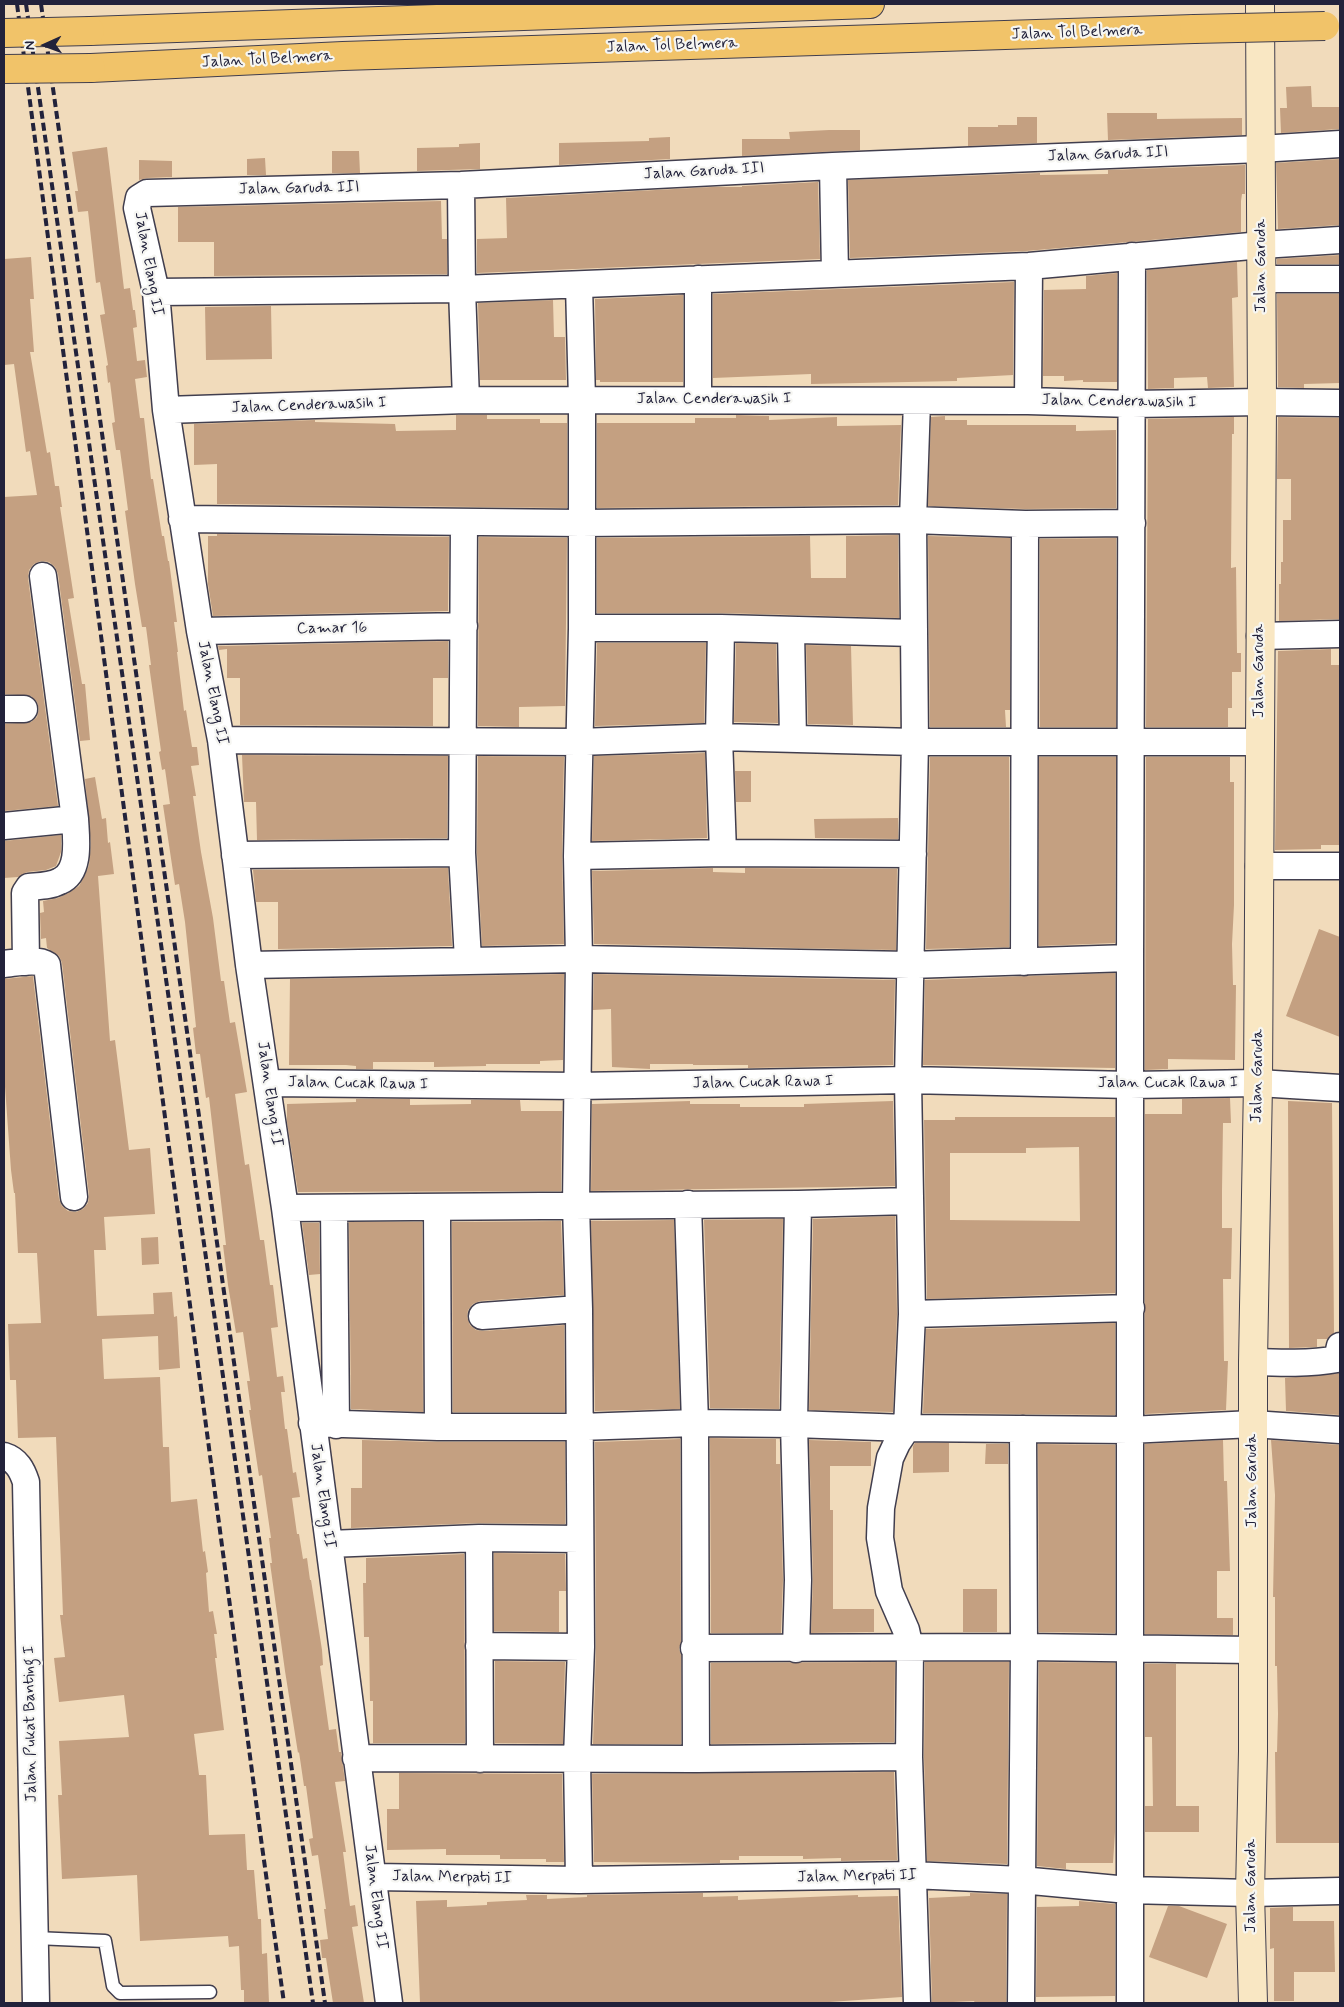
<!DOCTYPE html>
<style>
body{margin:0}
#map{position:relative;width:1344px;height:2007px;overflow:hidden;background:#f1dbbb;font-family:Mynerve,sans-serif}
canvas{display:block}
.frame{position:absolute;inset:0;border:5px solid #22223b;pointer-events:none}
.north{position:absolute;left:20px;top:20px;width:50px;height:50px;-webkit-text-stroke:4px #f6f6f2;paint-order:stroke;rotate:268deg;font-size:14px;font-weight:700;line-height:20px;text-align:center;color:#22223b}
.north::after{content:'';display:block;margin:auto;width:18px;height:22px;background:#22223b;clip-path:polygon(50% 0,100% 100%,50% 72%,0 100%)}
</style>
<div id="map">
<canvas width="1344" height="2007"></canvas>
<div class="frame"></div>
<div class="north">N</div>
</div>
<script>
const g = document.querySelector('canvas').getContext('2d');
g.lineJoin = 'round';
function fillPath(path, color) {
  g.fillStyle = color;
  g.fill(path, 'evenodd');
}
function strokePath(path, color, width, dash) {
  g.strokeStyle = color;
  g.lineWidth = width;
  g.lineCap = dash ? 'butt' : 'round';
  g.setLineDash(dash || []);
  g.stroke(path);
}
function write(font, color, halo, rows, align = 'center') {
  g.font = font + ' Mynerve,sans-serif';
  g.lineWidth = 4.5;
  g.setLineDash([]);
  g.textBaseline = 'middle';
  g.strokeStyle = halo;
  g.fillStyle = color;
  for (const [text, x, y, turn = 0] of rows) {
    g.save();
    g.translate(x, y);
    g.rotate((+turn || 0) * Math.PI / 180);
    g.textAlign = isNaN(turn) ? turn : align;
    if (halo) g.strokeText(text, 0, 0);
    g.fillText(text, 0, 0);
    g.restore();
  }
}
const building = new Path2D(`
 M1311,86L1312,107H1339V129L1281,133L1280,108H1287L1286,87Z
 M1107,113H1157V119L1242,118V135L1108,140Z
 M1017,117H1037V143L968,146V127H998V125H1017Z
 M829,130H860V150L742,156V139H790L789,132Z
 M670,137V159L559,165V143L649,141V138Z
 M480,143V169L417,171V148L459,147V144Z
 M107,147L124,289L130,288L133,310H135L137,327L133,328L137,361L145,360L147,377L135,379L140,418H144L151,479H153L162,536H164L168,561H169L177,622H174L178,652H177L184,711L186,710L192,747H197L199,765L191,766L196,796H193L201,852L213,918L221,981H224L230,1023L235,1022L247,1092L235,1094L245,1165L249,1164L260,1240H264L270,1285H273L278,1327L271,1328L277,1377L283,1376L285,1392H281L285,1429H287L293,1473L296,1472L300,1497L292,1498L297,1534H299L303,1559L307,1558L310,1580H311L322,1650L323,1665L320,1666L329,1730L336,1729L339,1752H341L345,1781L335,1782L346,1852H343L350,1906L355,1905L358,1926L352,1927L364,2003H333L326,1958H322L320,1940L328,1939L324,1909H326L318,1855L312,1856L309,1839L313,1838L306,1786H304L299,1752L298,1753L285,1671L270,1563H272L269,1538H271L262,1475L259,1476L249,1410H251L247,1381H250L243,1332L236,1333L228,1285L223,1245H226L209,1097L206,1098L200,1054H196L193,1028L196,1027L185,922L179,884L175,885L163,805L170,804L165,769L162,770L159,752L161,751L149,665H151L146,627H142L135,584L125,511L128,510L123,472L120,450H116L112,423L115,422L110,382L108,383L106,366L108,365L100,315L105,314L100,282L96,283L88,211L78,212L75,191H78L72,152Z
 M332,151H359L360,173H332Z
 M265,158L266,175H247V159Z
 M1340,159V225L1278,229L1276,163Z
 M139,160L172,161V177L147,178L139,180Z
 M1245,165V194H1242L1241,201V232L1026,251L850,258L848,180L1040,173V175L1108,174V170Z
 M818,182L820,259L477,273V239L507,238L506,198L712,187H742V186Z
 M441,201L442,239H447V274L214,276V242H178V207Z
 M1340,255V264H1277V259Z
 M31,257L34,299H30L34,352H30L47,453L50,452L55,486H59L62,507H60L74,598L68,599L82,684H85L90,740L80,741L58,574L55,567L49,562L41,561L34,564L29,570L28,578L58,806L4,811V724L31,722L37,717L39,709L37,702L31,696L4,694V497L37,495L30,451L26,452L14,364L4,365V259Z
 M1237,262L1238,297L1232,298L1234,387L1208,388L1207,377L1174,378V388L1148,389L1147,270Z
 M1117,273V382H1083V380L1064,381V376H1043L1044,290L1086,289V276Z
 M1014,282L1013,375L957,378V381L811,384V374L713,378V294Z
 M1277,294H1340V383L1304,384V388L1278,387Z
 M683,295V382H600V380H596L595,299Z
 M553,300L554,337H565L566,380H480L478,303Z
 M271,306L272,359L206,360L205,307Z
 M456,415H487V419H540V423H567V508L217,504V464L194,465V424L315,420V422L395,424L396,431L456,430Z
 M736,415L769,416V420L837,417V426L901,425L898,505L597,508V423H695V418H736Z
 M945,416V420H967V425H1076V431L1116,430V508L1025,509L928,506L931,417Z
 M1234,417V434H1232L1231,568L1236,567L1237,653H1241V672H1232V708H1228V727H1146L1148,419Z
 M1278,417L1340,418V619L1279,621V584H1281V562H1283V520H1291V479H1277Z
 M217,534L449,537L448,611L213,616L208,584V536H217Z
 M898,535L899,618L721,613H597V538L810,536L811,578H846V536Z
 M928,536L1010,538V710H1005L1006,727H930Z
 M479,537L567,538L565,706L519,707V727L478,726Z
 M1116,538V727H1040V539Z
 M448,641V678H433V726L240,725V678H227V649L219,650L218,646Z
 M597,643H706L704,723L595,726Z
 M736,643L776,644L778,723L734,722Z
 M806,645L851,646L853,725L808,724Z
 M1331,649V665H1340V845H1321V849L1275,850L1278,651Z
 M705,753L707,838L592,841L594,756Z
 M242,755L448,756L447,838L257,840L256,802H244Z
 M478,756L564,757L562,856L564,944L482,946L477,853Z
 M930,757H1009V947L926,949Z
 M1039,757H1116L1115,943L1039,946Z
 M1146,757H1230V782H1234V905L1232,944L1233,985H1236L1235,1060L1168,1059V1069L1145,1070Z
 M735,771H751V802H736Z
 M95,777L102,819L106,818L108,843L110,842L114,874L98,876L110,1041L115,1040L129,1150L150,1148L155,1214L104,1217L106,1250H94L97,1316L154,1314L153,1293L172,1292L174,1317L177,1316L180,1368L159,1370L158,1336L102,1339L104,1379L160,1377L163,1447H169L171,1502L197,1499L203,1552L205,1551L208,1572L206,1573L209,1612L213,1611L217,1634H214L217,1658H215L224,1730L194,1734L199,1775H206L209,1835L245,1834L247,1870H254L258,1919H261L262,1954L267,1953L269,2003H244V1990H241L239,1946L229,1947L228,1936L140,1941L137,1875L62,1879L58,1795H62L59,1741L129,1737L124,1695L59,1702L54,1658L65,1657L60,1615H63L56,1437L18,1438L16,1380H10L8,1324L41,1323L37,1253H18L15,1193H14L11,1170L4,1073V979L33,976L59,1199L62,1206L68,1211L76,1212L83,1209L88,1203L89,1195L62,963L59,956L47,948L46,938L41,939L40,913L44,912L43,901L58,898L68,893L79,886L85,875L89,865L91,844L85,779Z
 M898,818V839L815,838L814,819Z
 M61,835V852L56,866L46,870L27,872L18,877L4,878V841Z
 M448,868L452,946L278,949V902H256L253,870Z
 M713,868V872L745,873V868L897,869L896,950L594,944L592,871Z
 M1319,929L1340,937V1037L1286,1016Z
 M1115,973V1068L923,1065L925,980Z
 M564,974L563,1060L540,1061V1064H486V1066L434,1067V1062H373V1069H356V1066L346,1065H289L290,979Z
 M594,974L895,980L893,1065L748,1068V1065H693V1064H650V1069L612,1067L611,1009L593,1010Z
 M1230,1098L1231,1123H1223L1222,1191V1228H1232L1231,1279H1223L1224,1361H1228L1226,1410L1145,1414V1114H1182V1099Z
 M356,1099H410V1105L471,1104V1100H520L521,1111H562L561,1191L298,1192L287,1122V1104L356,1102Z
 M690,1101V1104H740V1107H804V1104L893,1101L895,1186L591,1191L592,1104Z
 M1288,1101L1332,1103L1334,1333L1327,1339H1317V1347L1289,1348Z
 M955,1117H1115V1293L927,1299L924,1120H955ZM1079,1147L1080,1221L950,1220V1153H1026V1148Z
 M895,1216L897,1314L893,1412L809,1410L813,1219Z
 M783,1219L779,1409L710,1408L704,1220Z
 M674,1220L680,1409L595,1411L591,1221Z
 M561,1221L564,1295L480,1301L473,1304L468,1310L467,1317L470,1325L476,1330L483,1331L564,1325L565,1412H453L452,1222Z
 M349,1222H422L423,1412L351,1409Z
 M302,1223H319L320,1274L309,1275Z
 M158,1237L159,1264L142,1265L141,1238Z
 M1115,1323V1415L923,1413L926,1329Z
 M1340,1373V1415L1286,1411L1285,1378Z
 M710,1438L776,1439V1464H780L783,1580L781,1633H711Z
 M680,1439L681,1642L679,1649L681,1655V1744H593L596,1647L595,1442Z
 M362,1440L438,1442H565V1524L479,1523L351,1528V1488H362Z
 M809,1440L871,1442V1466H830V1510H833V1609H874V1632L811,1633L813,1580Z
 M1223,1440L1224,1481H1227L1230,1571H1217V1618H1233V1635L1145,1634V1444Z
 M1271,1440L1340,1445V1843H1276L1275,1752H1277L1278,1714L1277,1666H1275V1597H1273L1275,1495Z
 M915,1443H949V1472L913,1473V1446Z
 M986,1444H1008V1464H985Z
 M1038,1444L1115,1445V1633L1039,1632Z
 M494,1553L565,1554L566,1591H559V1632L494,1631Z
 M464,1554L465,1743H373V1701H370L369,1637H364L363,1583H366V1558Z
 M963,1589H997V1632H963Z
 M495,1661L565,1662L563,1744L495,1743Z
 M895,1662L894,1742L711,1744V1663Z
 M925,1662H1009L1007,1864L927,1861L924,1757Z
 M1039,1662L1115,1663V1832L1113,1863H1066V1869L1037,1866Z
 M1145,1664H1176V1806H1199V1832H1145V1806H1153L1152,1737H1145Z
 M894,1772L897,1860L841,1861V1858L803,1859V1856H739V1860H720V1863L594,1862L592,1774Z
 M399,1773L562,1774L564,1862H546V1859H500V1855H446V1849L387,1850V1809H399Z
 M703,1893V1897L738,1896V1900L858,1895V1897L898,1896L902,1997L815,2003H420L416,1901L447,1900V1907L487,1905V1902L527,1900L526,1895H547V1899L587,1897V1895Z
 M970,1893L1007,1894L1006,2002L975,2003L974,2001L932,2003L929,1898L970,1896Z
 M1079,1901L1115,1904V1996L1036,1997L1037,1907L1079,1906Z
 M1168,1906H1179L1227,1924L1207,1978L1149,1957Z
 M1293,1907V1921H1334L1335,1972H1294V2001H1274V1948L1270,1949V1908Z`);
const lane = new Path2D(`
 M35,1938L105,1941L113,1986L120,1993L210,1992`);
const street = new Path2D(`
 M833,166L835,273
 M461,185L462,289L466,400
 M1262,279H1340
 M156,292L462,289L1029,266L1262,245L1340,240
 M698,400V279
 M917,401L913,520L915,742L908,1080L912,1314L907,1428L897,1443L890,1458L881,1508L880,1538L889,1591L906,1630L910,1648L909,1757L917,2003
 M1028,401L1029,266
 M166,410L466,400L1028,401L1132,404L1262,402L1340,403
 M182,519L581,523L913,520L1025,524L1132,523
 M582,628H721L914,633
 M721,628L719,737L723,853
 M791,630L793,739
 M200,631L464,626
 M1260,636L1340,634
 M4,709H24
 M221,740L579,742L719,737L915,742H1260
 M4,826L75,819
 M462,853L468,960
 M235,855L462,853L464,522
 M577,856L723,853L913,854
 M1259,866H1340
 M26,962L25,893L29,887C39,886 51,886 60,881C81,872 76,838 75,819L43,576
 M1024,962L1025,524
 M4,964C16,963 37,958 47,965L74,1197
 M249,965L579,959L910,965L1130,958
 M268,1083L578,1086L908,1080L1130,1085L1258,1083L1340,1088
 M688,1204L695,1423L696,1759
 M437,1207L438,1427
 M285,1208L798,1204L910,1201
 M334,1208L336,1425
 M912,1314L1131,1308
 M482,1316L579,1309
 M1253,1362C1280,1363 1310,1364 1337,1359L1340,1346
 M312,1423L438,1427H580L695,1423L794,1424L907,1428L1129,1430L1253,1424L1340,1430
 M4,1456C17,1460 22,1470 26,1482L36,2003
 M479,1538L480,1759
 M329,1544L479,1538L580,1539
 M479,1646L581,1647
 M694,1648L1024,1647L1253,1650
 M796,1649L798,1580L794,1424L798,1204
 M356,1758L696,1759L909,1757
 M373,1877L579,1880L912,1875L1021,1880L1128,1890L1250,1893L1340,1891
 M579,1880L577,1758L581,1647L579,1309L576,1205L579,959L577,856L582,628V400L579,285
 M389,2003L285,1208L249,965L221,740L200,631L166,410L156,292L137,208L139,198L147,193L461,185L833,166L1260,149L1340,144
 M1021,2003L1024,1647L1023,1429
 M1130,2003V958L1132,256`);
const secondary = new Path2D(`
 M1253,2003L1250,1893L1253,1751V1362L1258,1083L1262,402L1260,4`);
const highway = new Path2D(`
 M90,31L870,4
 M91,68L343,56L1194,29`);
const rail = new Path2D(`
 M17,4L261,1839L284,2003
 M26,4L313,2003
 M41,4L325,2003`);
const highwayBridge = new Path2D(`
 M1194,29L1325,26
 M4,33L90,31
 M4,69L91,68`);
const streetNames = [
 ["Jalan Tol Belmera",1077,33,-2],
 ["Jalan Tol Belmera",672,46,-2],
 ["Jalan Tol Belmera",267,60,-3],
 ["Jalan Garuda III",1108,155,-2],
 ["Jalan Garuda III",704,172,-3],
 ["Jalan Garuda III",299,189,-1],
 ["Jalan Elang II",148,264,80],
 ["Jalan Garuda",1262,266,-90],
 ["Jalan Cenderawasih I",714,400],
 ["Jalan Cenderawasih I",1119,402,1],
 ["Jalan Cenderawasih I",309,406,-2],
 ["Camar 16",332,629,-1],
 ["Jalan Garuda",1260,671,-90],
 ["Jalan Elang II",212,693,79],
 ["Jalan Garuda",1258,1076,-89],
 ["Jalan Cucak Rawa I",763,1083,-1],
 ["Jalan Cucak Rawa I",358,1084,1],
 ["Jalan Cucak Rawa I",1168,1084],
 ["Jalan Elang II",269,1094,82],
 ["Jalan Garuda",1253,1481,-90],
 ["Jalan Elang II",322,1496,82],
 ["Jalan Pukat Banting I",31,1724,-91],
 ["Jalan Merpati II",857,1877,-1],
 ["Jalan Merpati II",452,1878,1],
 ["Jalan Garuda",1252,1886,-90],
 ["Jalan Elang II",375,1897,83]
];
fillPath(building, '#c4a081');
strokePath(lane, '#413e4e', 15);
strokePath(street, '#413e4e', 29);
strokePath(secondary, '#413e4e', 30);
strokePath(highway, '#413e4e', 30);
strokePath(lane, '#fff', 12);
strokePath(street, '#fff', 26);
strokePath(secondary, '#f9e7c3', 28);
strokePath(highway, '#f1c369', 28);
strokePath(rail, '#22223b', 4, [8, 4]);
strokePath(highwayBridge, '#413e4e', 30, []);
strokePath(highwayBridge, '#f1c369', 28);
write('16px', '#22223b', '#f6f6f2', streetNames);
</script>
